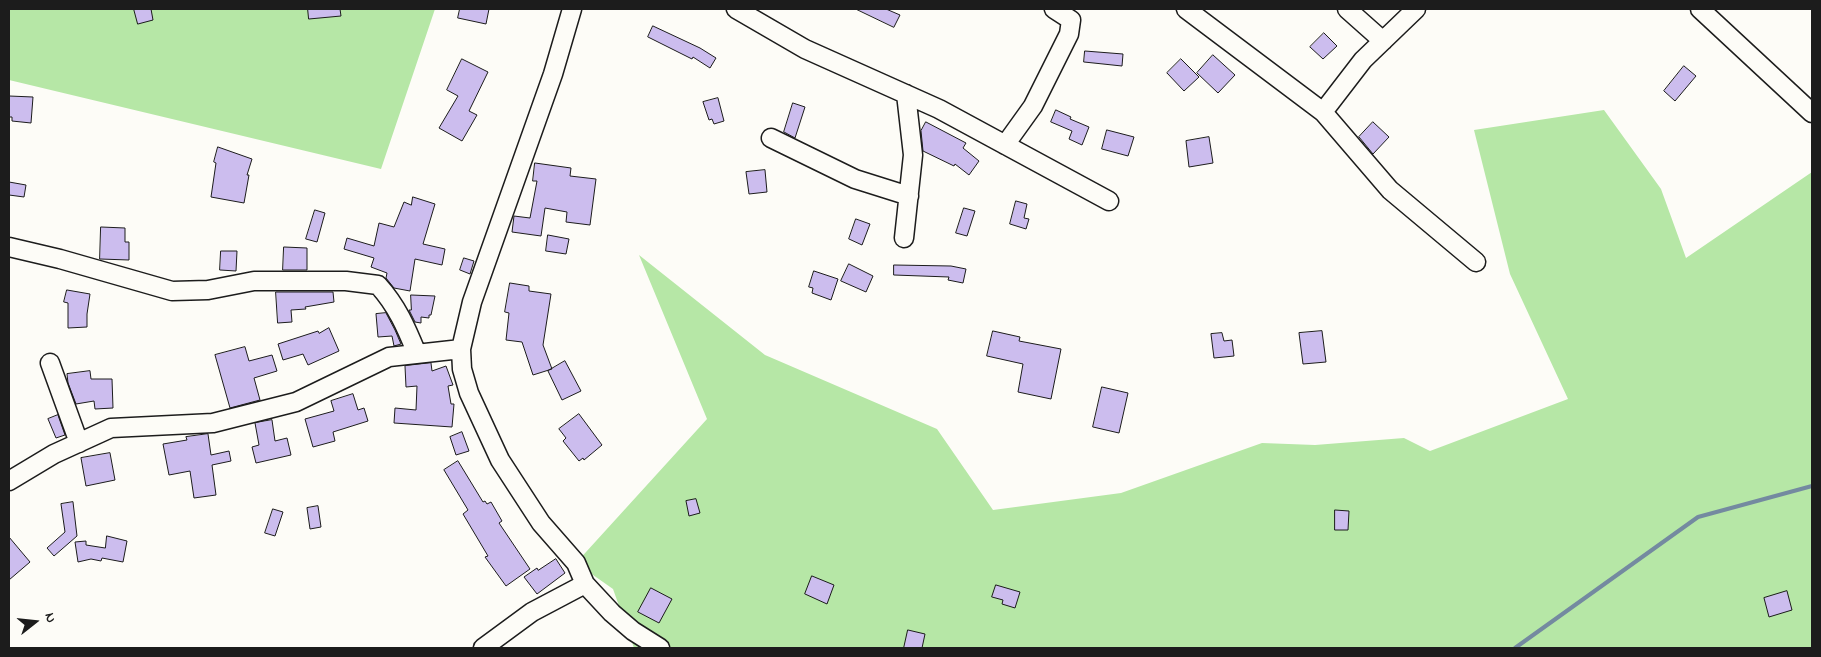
<!DOCTYPE html>
<style>
body{margin:0}
#map{position:relative;width:1821px;height:657px;overflow:hidden;background:#fdfcf7;font-family:"Indie Flower",sans-serif}
canvas{display:block}
.frame{position:absolute;inset:0;border:10px solid #1c1c1c;pointer-events:none}
.north{position:absolute;left:10px;top:597px;width:50px;height:50px;-webkit-text-stroke:4px #fdfcf7;paint-order:stroke;rotate:74deg;font-size:14px;font-weight:700;line-height:20px;text-align:center;color:#1c1c1c}
.north::after{content:'';display:block;margin:auto;width:18px;height:22px;background:#1c1c1c;clip-path:polygon(50% 0,100% 100%,50% 72%,0 100%)}
</style>
<div id="map">
<canvas width="1821" height="657"></canvas>
<div class="frame"></div>
<div class="north">N</div>
</div>
<script>
const g = document.querySelector('canvas').getContext('2d');
g.lineJoin = 'round';
function fillPath(path, color) {
  g.fillStyle = color;
  g.fill(path, 'evenodd');
}
function strokePath(path, color, width, dash) {
  g.strokeStyle = color;
  g.lineWidth = width;
  g.lineCap = dash ? 'butt' : 'round';
  g.setLineDash(dash || []);
  g.stroke(path);
}
const green = new Path2D(`
 M9,9H435L381,169L9,80Z
 M1604,110L1661,189L1686,258L1812,172V648H634L613,589L576,563L707,419L639,255L765,355L937,429L993,510L1121,493L1262,443L1315,445L1404,438L1430,451L1568,399L1510,274L1474,130Z`);
const stream = new Path2D(`
 M1515,648L1698,517L1812,486`);
const building = new Path2D(`
 M134,9H151L153,20L138,24Z
 M308,9H340L341,16L309,19Z
 M460,9H489L486,24L458,18Z
 M856,9H886L900,15L894,27Z
 M653,26L700,48L716,58L710,68L693,57L692,59L648,37Z
 M1324,33L1337,46L1323,59L1310,47Z
 M1085,51L1123,54L1122,66L1084,62Z
 M1213,55L1235,75L1218,93L1197,73Z
 M462,59L488,72L469,111L477,115L462,141L439,128L458,96L447,90Z
 M1181,59L1199,77L1184,91L1167,73Z
 M1684,66L1696,76L1675,101L1664,91Z
 M9,96L33,97L31,123L12,121V117H9Z
 M718,98L724,121L714,124L712,119L709,120L703,102Z
 M793,103L805,107L795,138L784,132Z
 M1056,110L1071,117L1070,119L1089,127L1082,145L1069,139L1072,131L1051,122Z
 M926,122L966,143L963,148L979,161L969,175L955,164L954,166L923,151L921,131Z
 M1373,122L1389,137L1373,154L1359,137Z
 M1107,130L1134,137L1128,156L1102,149Z
 M1209,137L1213,163L1189,167L1186,141Z
 M218,147L252,159L247,175H249L244,203L211,197L216,163L214,162Z
 M535,163L571,168L570,176L596,179L590,225L566,222L567,212L545,208L541,236L512,232L514,216L530,218L537,181H533Z
 M765,170L767,192L749,194L746,172Z
 M9,182L26,185L24,197L9,195Z
 M413,197L435,204L423,244L445,249L442,265L415,259L410,291L394,288L386,278L387,273L371,267L374,258L344,249L347,238L374,246L379,223L394,227L404,202L411,205Z
 M1016,201L1027,204L1024,218L1029,219L1026,229L1010,224Z
 M964,208L975,211L967,236L956,233Z
 M315,210L325,213L317,242L306,239Z
 M856,219L870,224L862,245L849,239Z
 M101,227L125,228V242H129V260L100,259Z
 M548,235L569,239L566,254L546,251Z
 M284,247L307,248V270H283Z
 M221,251H237L236,271L220,270Z
 M464,258L474,261L470,274L460,270Z
 M849,264L873,276L866,292L841,281Z
 M894,265L951,266L966,269L963,283L948,280L949,277L894,275Z
 M814,271L838,279L831,300L812,293L813,288L809,287Z
 M510,283L529,286V291L551,294L543,345L552,369L533,375L522,342L506,340L509,313L505,312Z
 M67,290L90,294L87,314V327L68,328V303L64,302Z
 M276,292H333L334,302L305,307L306,309L291,310L292,322L278,323Z
 M411,295L435,296L431,315H429V318L421,317V323L415,322L409,310H411Z
 M386,313L395,330L401,344L394,346L392,336L378,337L376,314Z
 M329,328L339,351L308,365L303,354L283,360L278,344L318,331L319,333Z
 M993,331L1020,337L1019,341L1061,349L1051,399L1018,392L1023,364L987,356Z
 M1322,331L1326,362L1303,364L1299,333Z
 M1222,333L1224,341L1232,340L1234,356L1214,358L1211,334Z
 M245,347L249,361L272,355L277,371L254,378L260,400L230,408L215,355Z
 M565,361L581,391L562,400L548,371Z
 M431,363L432,371L446,366L453,385L448,386L451,404H454L452,427L394,423L395,408L416,410L417,386L406,387L405,366Z
 M90,371L91,379H112L113,408L95,409L94,401L76,404L68,383L67,374Z
 M1102,387L1128,393L1119,433L1093,427Z
 M353,394L358,410L364,408L368,421L333,432L335,441L313,447L305,419L334,411L331,401Z
 M579,414L602,445L584,460L583,458L579,461L563,441L566,438L559,429Z
 M58,415L65,435L56,438L48,419Z
 M272,420L275,441L287,438L291,455L256,463L252,447L259,445L255,423Z
 M462,432L469,451L456,455L450,437Z
 M208,434L211,455L229,451L231,461L212,465L216,495L194,498L190,471L169,475L163,444L187,440L186,437Z
 M110,453L115,480L86,486L81,458Z
 M458,461L483,502L485,501L487,504L491,502L502,521L499,523L530,569L506,586L485,557L488,556L463,514L468,510L444,470Z
 M696,499L700,513L689,516L686,501Z
 M73,502L77,536L54,556L47,548L65,532L61,504Z
 M318,506L321,527L310,529L307,508Z
 M273,509L283,512L275,536L265,533Z
 M1335,510L1349,511L1348,530H1335Z
 M107,536L127,541L123,562L102,558L101,561L91,559L78,562L75,542L86,541V545L105,548Z
 M9,537L30,562L9,580Z
 M556,559L565,573L537,594L524,577L537,568L538,570Z
 M812,576L834,585L827,604L805,594Z
 M996,585L1020,592L1015,608L1002,604L1003,600L992,597Z
 M651,588L672,599L659,623L638,612Z
 M1787,591L1792,610L1769,617L1764,598Z
 M908,630L925,634L922,648H904Z`);
const minor = new Path2D(`
 M572,9L553,74L472,302L461,349L462,369L469,393L500,460L541,523L576,563L585,584L612,613L633,631L660,648
 M736,9L805,49L939,109L1109,201
 M1186,9L1323,112L1390,190L1476,262
 M1347,9L1383,41
 M1700,9L1812,113
 M1323,112L1363,60L1416,9
 M771,138L855,179L909,196
 M1005,145L1033,106L1069,34L1071,20L1054,9
 M904,238L913,155L906,94
 M9,247L60,259L172,291L208,290L254,281H346L378,285C397,306 406,327 417,354
 M50,363L79,443
 M9,481L54,454L111,428L213,423L296,402L389,357L461,349
 M483,648L532,612L585,584`);
fillPath(green, '#b6e7a6');
strokePath(stream, '#748aa0', 4);
fillPath(building, '#ccbdee');
strokePath(building, '#1c1c1c', 1);
strokePath(minor, '#1c1c1c', 21);
strokePath(minor, '#fdfcf7', 18);
</script>
